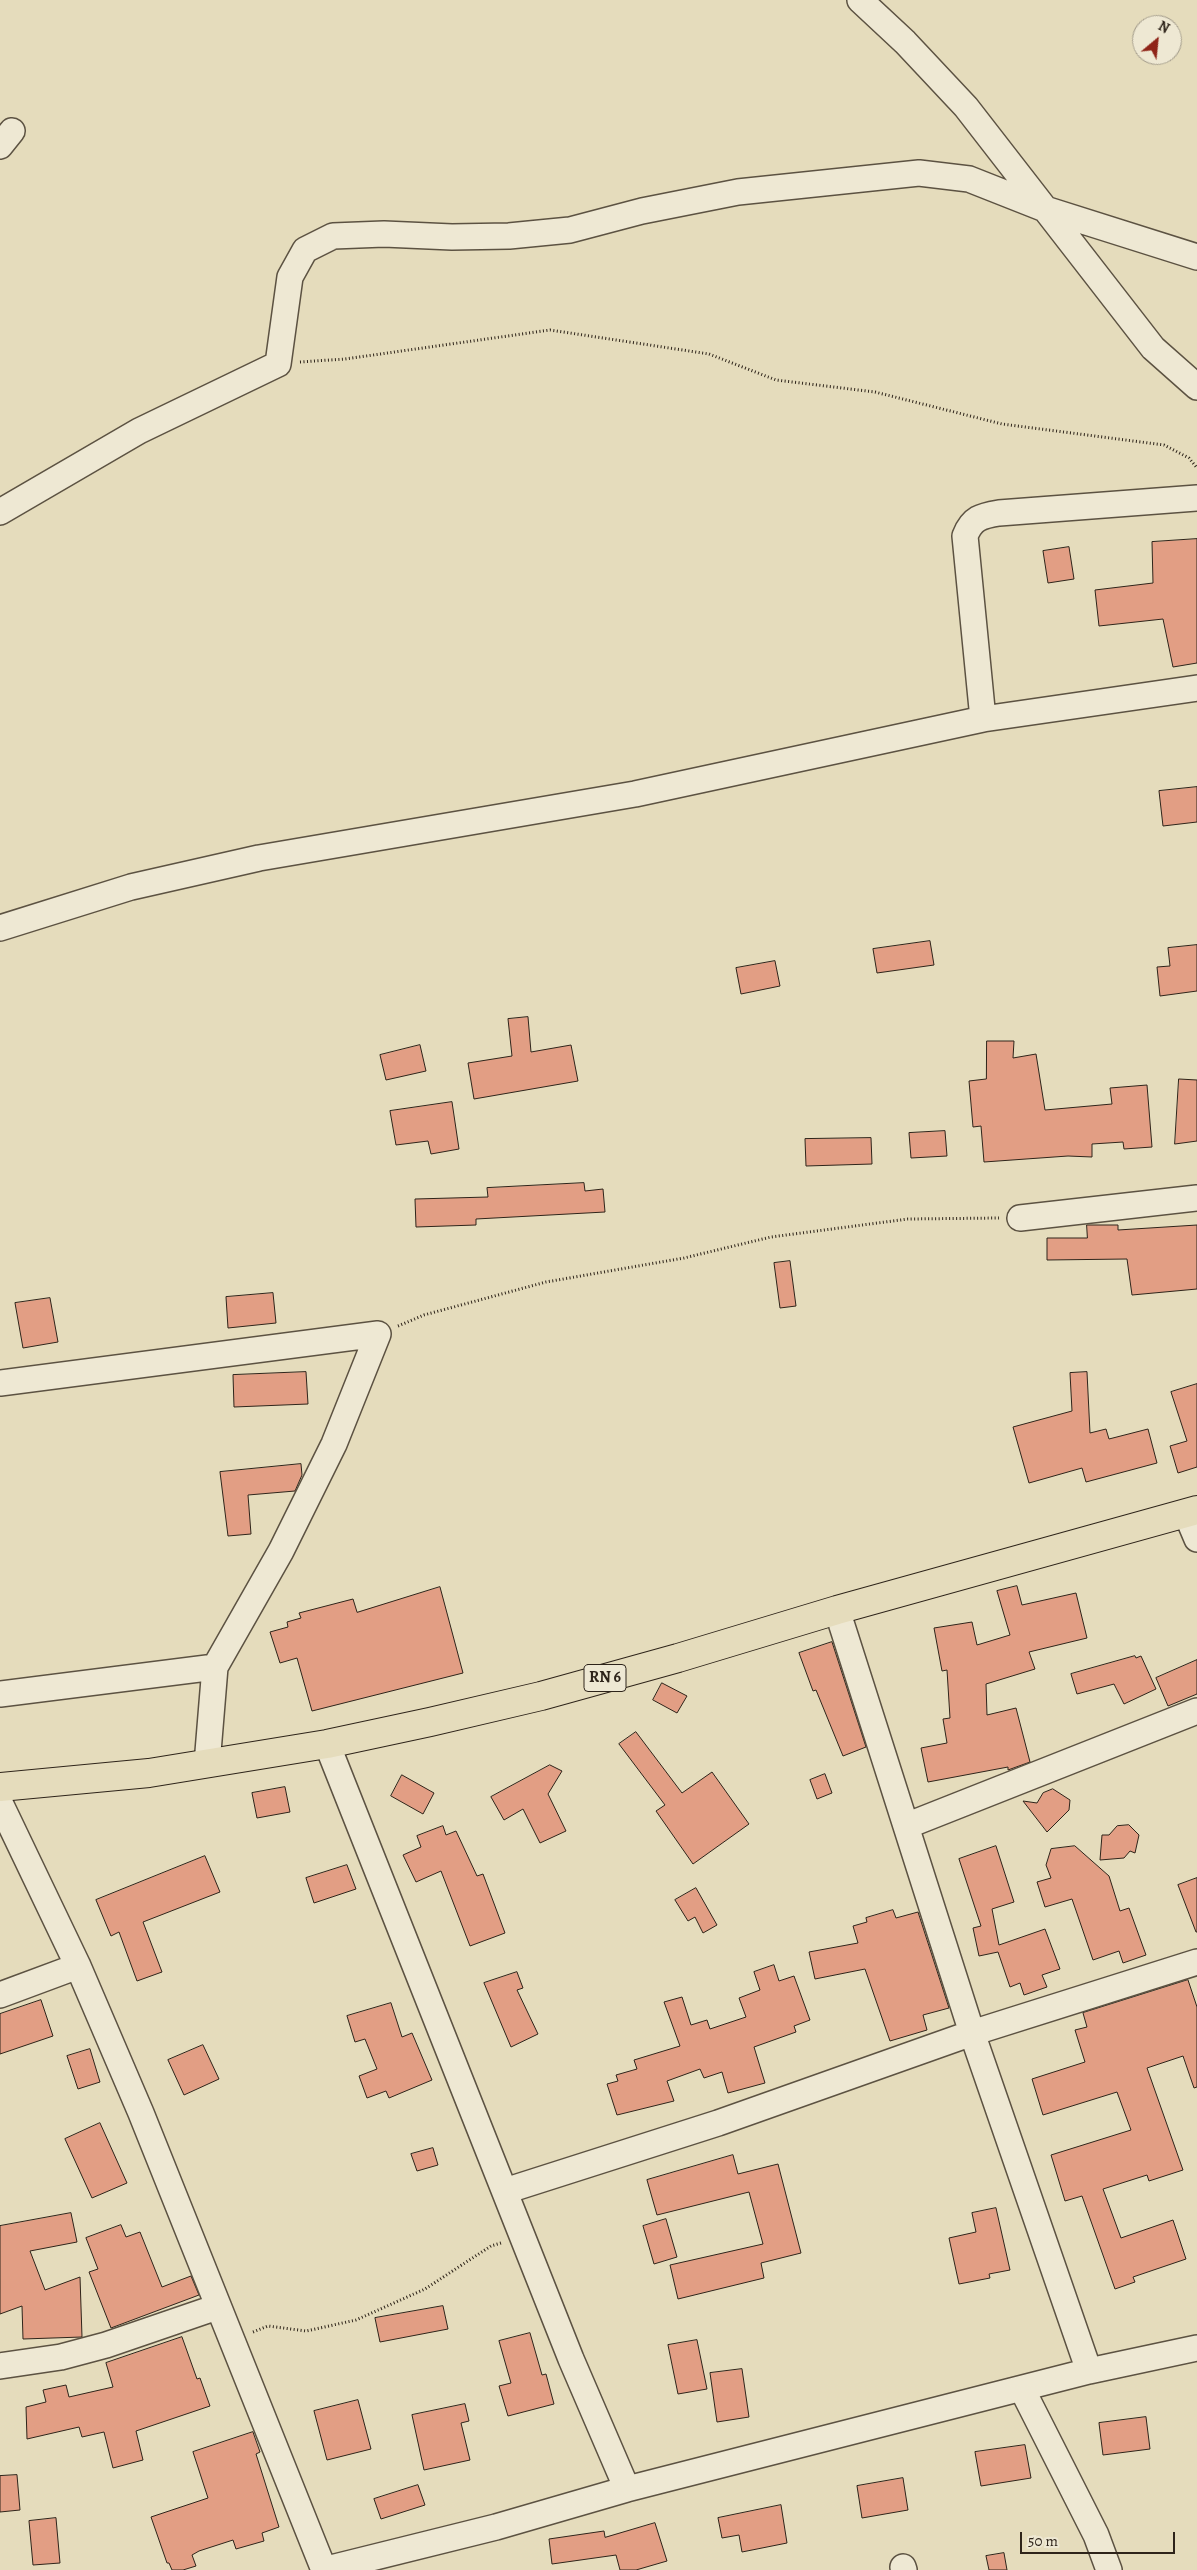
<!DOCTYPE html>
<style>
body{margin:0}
#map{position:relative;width:1197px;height:2570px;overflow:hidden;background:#e5dcbc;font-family:Alegreya,serif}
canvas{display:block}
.north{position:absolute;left:1132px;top:15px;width:50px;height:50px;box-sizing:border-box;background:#eee8d3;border:1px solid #a19a89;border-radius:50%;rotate:28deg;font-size:14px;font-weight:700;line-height:20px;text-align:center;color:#2e241a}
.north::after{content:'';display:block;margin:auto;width:18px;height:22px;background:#8f2418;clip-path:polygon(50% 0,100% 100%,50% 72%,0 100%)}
.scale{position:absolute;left:1020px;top:2532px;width:155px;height:22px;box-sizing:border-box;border:2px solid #2e241a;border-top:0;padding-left:6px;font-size:15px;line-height:18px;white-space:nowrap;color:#2e241a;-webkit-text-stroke:4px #eee8d3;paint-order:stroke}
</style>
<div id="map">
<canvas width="1197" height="2570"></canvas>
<div class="north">N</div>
<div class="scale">50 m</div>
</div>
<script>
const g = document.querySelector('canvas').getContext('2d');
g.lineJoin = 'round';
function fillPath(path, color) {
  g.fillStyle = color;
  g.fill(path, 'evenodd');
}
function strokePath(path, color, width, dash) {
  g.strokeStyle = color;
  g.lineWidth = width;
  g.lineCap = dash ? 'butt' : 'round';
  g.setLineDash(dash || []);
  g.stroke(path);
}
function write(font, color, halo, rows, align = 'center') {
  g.font = font + ' Alegreya,serif';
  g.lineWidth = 4.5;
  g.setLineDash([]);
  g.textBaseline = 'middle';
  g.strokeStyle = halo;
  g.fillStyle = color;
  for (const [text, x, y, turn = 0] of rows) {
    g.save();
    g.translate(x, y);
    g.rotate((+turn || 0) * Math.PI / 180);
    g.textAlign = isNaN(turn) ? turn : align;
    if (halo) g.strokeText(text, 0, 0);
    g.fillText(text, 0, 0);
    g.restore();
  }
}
const building = new Path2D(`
 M1197,539V663L1173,667L1163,619L1099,626L1095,590L1153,583L1152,542Z
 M1069,547L1074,579L1048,583L1043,551Z
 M1197,787V822L1163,826L1159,791Z
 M930,941L934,965L877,973L873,949Z
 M1197,945V991L1160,996L1157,967L1170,966L1168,948Z
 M775,961L780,986L741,994L736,968Z
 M528,1017L531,1052L571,1045L578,1081L474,1099L468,1063L512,1056L508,1019Z
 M987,1041H1014L1013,1058L1036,1054L1045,1110L1112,1104L1110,1088L1147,1085L1152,1147L1124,1149L1123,1142L1092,1144V1157L1068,1156L984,1162L981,1126L973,1127L969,1081L986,1079Z
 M420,1045L426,1071L386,1080L380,1055Z
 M1179,1079L1197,1080V1141L1175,1144Z
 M452,1102L459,1149L431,1154L428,1141L396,1145L390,1111Z
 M945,1131L947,1156L911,1158L909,1133Z
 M871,1138L872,1164L806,1166L805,1139Z
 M584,1183L585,1191L603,1189L605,1212L476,1219V1225L416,1227L415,1199L488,1197L487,1188Z
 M1087,1225H1118V1230L1197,1225V1289L1132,1295L1127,1259L1047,1260V1238H1087Z
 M790,1261L796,1306L780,1308L774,1263Z
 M273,1293L276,1323L228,1328L226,1297Z
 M50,1298L58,1342L23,1348L15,1303Z
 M306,1372L308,1404L234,1407L233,1375Z
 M1087,1372L1090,1433L1106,1429L1109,1439L1148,1429L1157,1463L1086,1482L1082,1468L1029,1483L1013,1427L1072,1411L1070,1373Z
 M1197,1384V1467L1178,1473L1170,1446L1187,1441L1171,1392Z
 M301,1464L302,1475L295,1491L248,1495L251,1534L228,1536L220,1472Z
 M1017,1586L1022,1605L1076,1593L1087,1638L1029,1652L1035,1669L986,1684L987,1715L1016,1708L1030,1762L1008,1770V1767L928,1782L921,1748L947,1743L943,1719L950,1718L947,1670L942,1671L934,1628L972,1622L977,1645L1010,1635L997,1591Z
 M440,1587L463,1673L312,1711L297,1658L280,1663L270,1632L288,1627L287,1622L301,1618L299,1613L353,1599L357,1612Z
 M832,1642L866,1747L843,1756L816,1690L813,1691L799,1653Z
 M1135,1656L1136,1658L1141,1656L1156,1689L1124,1704L1114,1684L1077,1694L1071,1674Z
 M1197,1660V1694L1168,1706L1156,1678Z
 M662,1683L687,1696L677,1713L653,1700Z
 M636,1732L682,1793L712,1772L749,1824L693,1864L656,1811L665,1805L619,1744Z
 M550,1765L562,1771L548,1794L566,1831L540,1843L523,1809L504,1820L491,1797Z
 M825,1774L832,1793L817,1799L810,1780Z
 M402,1775L434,1793L423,1814L391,1796Z
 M285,1787L290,1812L257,1818L252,1793Z
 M1053,1789L1070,1800L1069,1810L1047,1832L1023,1801L1037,1803L1043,1793Z
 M1129,1825L1139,1835L1135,1853L1130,1851L1124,1858L1100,1860L1102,1835H1109L1117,1826Z
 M443,1826L446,1835L456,1831L477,1876L483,1874L505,1933L470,1946L441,1871L416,1882L403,1855L421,1847L417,1836Z
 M996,1846L1014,1902L992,1909L999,1945L1045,1929L1060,1969L1042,1975L1047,1987L1024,1995L1020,1983L1010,1987L998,1952L979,1956L973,1928L981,1926L959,1859Z
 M1075,1846L1109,1876L1120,1911L1129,1908L1146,1955L1123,1963L1119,1951L1093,1960L1072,1899L1045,1907L1037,1882L1051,1878L1046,1865L1051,1849Z
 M205,1856L220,1892L143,1922L162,1972L137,1981L119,1932L111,1936L96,1900Z
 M347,1865L356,1889L314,1903L306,1878Z
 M1197,1878V1932H1196L1178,1885Z
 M696,1888L717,1925L703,1933L695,1917L688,1921L675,1900Z
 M893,1910L896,1918L918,1912L949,2008L923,2015L927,2030L890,2041L865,1969L815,1979L809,1952L858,1943L853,1926L867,1922L866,1918Z
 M774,1965L779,1981L794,1976L810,2020L794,2026L796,2032L754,2047L765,2083L728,2093L722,2072L704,2078L700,2069L667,2081L674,2101L617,2115L607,2084L618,2081L616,2075L637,2069L634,2060L680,2046L664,2002L682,1997L691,2025L707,2020L710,2029L746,2017L739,1998L760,1990L754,1972Z
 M517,1972L523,1988L517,1990L538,2034L511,2047L484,1983Z
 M1188,1980L1197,2007V2087L1194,2088L1183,2056L1147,2068L1183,2170L1149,2181L1147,2175L1103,2189L1121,2238L1173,2220L1186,2259L1133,2277L1135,2282L1115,2289L1082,2196L1065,2201L1051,2155L1131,2130L1117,2092L1043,2115L1032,2079L1085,2062L1075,2030L1087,2027L1083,2013Z
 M41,2000L53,2036L0,2054V2014Z
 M391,2003L402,2037L412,2033L432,2080L389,2098L386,2091L367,2098L359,2076L377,2069L365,2039L355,2042L347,2016Z
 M203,2045L219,2079L184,2095L168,2060Z
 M90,2049L100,2082L78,2089L67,2056Z
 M100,2123L127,2183L92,2198L65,2139Z
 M433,2148L438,2165L417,2171L411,2154Z
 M733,2155L738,2174L778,2164L801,2253L761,2263L764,2278L678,2299L670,2265L763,2244L749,2192L657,2215L647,2180Z
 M996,2208L1010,2270L989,2274L990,2278L959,2284L949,2238L976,2232L972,2213Z
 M71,2213L77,2242L30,2251L45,2290L80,2277L82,2337L23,2339L22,2306L0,2314V2226Z
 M666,2219L677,2257L654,2264L643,2226Z
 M121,2225L126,2237L140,2232L162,2287L191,2276L199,2295L111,2328L89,2272L98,2269L86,2238Z
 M443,2306L448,2329L380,2342L375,2318Z
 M530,2333L542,2375L546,2374L554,2404L508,2416L499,2386L511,2383L499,2341Z
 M182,2337L197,2379L200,2378L210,2406L136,2431L143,2460L113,2468L104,2432L82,2437L79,2427L27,2439L26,2407L46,2402L43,2390L66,2385L69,2397L113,2387L106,2363Z
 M697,2340L707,2389L678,2394L668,2345Z
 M742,2369L749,2417L717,2422L710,2373Z
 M358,2400L371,2449L327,2460L314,2411Z
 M465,2404L469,2421L461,2423L470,2460L424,2470L412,2415Z
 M1146,2417L1150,2449L1103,2455L1099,2423Z
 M253,2432L260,2452L256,2454L279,2527L262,2533L264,2541L236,2549L233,2540L199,2551L192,2555L196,2566L183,2570H172L169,2563H167L151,2517L208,2498L193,2452Z
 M1025,2445L1031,2478L981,2486L975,2452Z
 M17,2475L20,2510L0,2512V2476Z
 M903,2478L908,2510L862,2518L857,2486Z
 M418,2485L425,2505L381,2519L374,2499Z
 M781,2505L787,2543L742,2552L739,2535L722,2538L718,2518Z
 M56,2518L60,2563L33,2565L29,2521Z
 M655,2523L667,2561L636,2570H620L616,2555L552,2564L549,2539L604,2531L605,2537Z
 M1004,2553L1007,2570H989L986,2556Z`);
const path = new Path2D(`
 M300,362L345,359L550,330L709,354L776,380L875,392L1002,424L1164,445L1189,458L1197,468
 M398,1326L424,1315L546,1282L684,1258L771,1237L908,1219L999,1218
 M253,2332L268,2326L306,2331L356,2320L425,2289L474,2257L491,2246L501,2243`);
const street = new Path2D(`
 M860,0L905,42L966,107L1153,348L1197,387
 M0,146L12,131
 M0,512L139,431L278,364L290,277L305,250L333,236L384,234L452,237L509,236L570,230L642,211L738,192L919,173L969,179L1045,209L1197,257
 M983,719L965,536C972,518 981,516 999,513L1197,498
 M0,928L131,887L259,858L635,794L983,719L1197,688
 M1020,1218L1197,1198
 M0,1383L378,1334L334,1444L281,1551L215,1667L207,1764
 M1186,1513L1197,1539
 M837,1610L972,2033L1089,2371
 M0,1694L215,1667
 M327,1744L571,2359L627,2489
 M0,1803L78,1966L141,2113L324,2570
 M906,1826L1197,1711
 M0,1995L78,1966
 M505,2191L718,2123L972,2033L1197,1962
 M0,2366L61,2357L106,2345L217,2307
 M1022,2389L1096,2535L1109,2570
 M903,2567L904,2570
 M323,2570L496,2527L627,2489L1089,2371L1197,2348`);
const primary = new Path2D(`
 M0,1787L149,1773L327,1744L430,1722L541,1696L678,1658L837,1610L1197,1510`);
const shields = [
 [605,1678,42]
];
const shieldNames = [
 ["RN 6",605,1678]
];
fillPath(building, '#e29e84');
strokePath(building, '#2e241a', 1);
strokePath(street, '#5c5242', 28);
strokePath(primary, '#2e241a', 30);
strokePath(path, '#2e241a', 3, [1, 2.5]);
strokePath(street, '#eee8d3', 25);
strokePath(primary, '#e5dcbc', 28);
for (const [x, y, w] of shields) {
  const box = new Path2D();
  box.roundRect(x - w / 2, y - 13.5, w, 27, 4);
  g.fillStyle = '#eee8d3';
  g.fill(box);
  strokePath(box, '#2e241a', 1);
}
write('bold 16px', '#2e241a', null, shieldNames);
</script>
